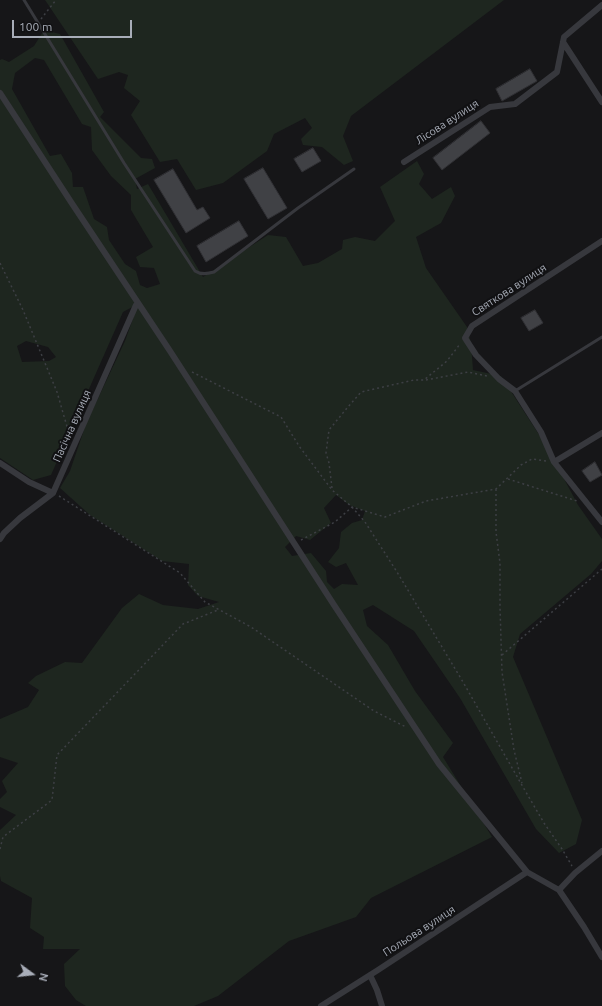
<!DOCTYPE html>
<meta charset="utf-8">
<style>
body{margin:0}
#map{position:relative;width:602px;height:1006px;overflow:hidden;background:#161618;font-family:Ubuntu,sans-serif}
canvas{display:block}
.north{position:absolute;left:12px;top:954px;width:40px;height:40px;-webkit-text-stroke:3px #111113;paint-order:stroke;rotate:105deg;font-size:11px;font-weight:700;line-height:16px;text-align:center;color:#a8adb8}
.north::after{content:'';display:block;margin:auto;width:14px;height:18px;background:#a8adb8;clip-path:polygon(50% 0,100% 100%,50% 72%,0 100%)}
.scale{position:absolute;left:12px;top:20px;width:120px;height:18px;box-sizing:border-box;border:2px solid #a8adb8;border-top:0;padding-left:5px;font-size:12px;line-height:14px;white-space:nowrap;color:#a8adb8;-webkit-text-stroke:3px #111113;paint-order:stroke}
</style>
<div id="map">
<canvas width="602" height="1006"></canvas>
<div class="north">N</div>
<div class="scale">100 m</div>
</div>
<script>
const g = document.querySelector('canvas').getContext('2d');
g.lineJoin = 'round';
function fillPath(path, color) {
  g.fillStyle = color;
  g.fill(path, 'evenodd');
}
function strokePath(path, color, width, dash) {
  g.strokeStyle = color;
  g.lineWidth = width;
  g.lineCap = dash ? 'butt' : 'round';
  g.setLineDash(dash || []);
  g.stroke(path);
}
function write(font, color, halo, rows, align = 'center') {
  g.font = font + ' Ubuntu,sans-serif';
  g.lineWidth = 4;
  g.setLineDash([]);
  g.textBaseline = 'middle';
  g.strokeStyle = halo;
  g.fillStyle = color;
  for (const [text, x, y, turn = 0] of rows) {
    g.save();
    g.translate(x, y);
    g.rotate((+turn || 0) * Math.PI / 180);
    g.textAlign = isNaN(turn) ? turn : align;
    if (halo) g.strokeText(text, 0, 0);
    g.fillText(text, 0, 0);
    g.restore();
  }
}
const green = new Path2D(`
 M45,0H504L351,116L343,136L353,161L344,165L322,147L303,145L301,139L312,128L305,118L274,134L267,151L223,183L196,190L177,159L160,162L131,115L140,101L124,88L128,75L119,72L98,79Z
 M44,30L60,34L104,112L100,117L141,158L152,159L155,168L135,179L137,189L148,184L203,277L268,235L286,237L303,266L318,263L342,249L343,240L355,237L375,241L395,221L380,187L417,161L424,174L419,184L432,199L451,187L455,196L441,223L416,237L426,268L467,327L471,343L473,370L501,376L547,447L578,505L602,539V561L591,574L520,634L513,657L582,820L576,844L559,853L536,829L460,698L414,631L373,605L363,610L367,626L388,645L415,691L453,743L443,757L492,837L371,898L356,917L289,941L218,996L194,1006H86L76,1000L65,986L64,964L80,949H43L44,937L30,928L32,898L1,881L0,876V830L16,815L0,807V799L7,792L2,781L18,763L0,757V719L28,707L39,690L28,683L36,676L65,662L82,663L122,608L139,594L163,605L198,609L219,602L198,596L188,585L189,564L162,561L90,515L60,488L70,471L86,424L125,341L139,302L136,305L123,312L51,475L33,480L0,458V60L2,59L9,62L34,46ZM35,58L44,60L82,124L91,127L92,150L111,176L131,195V210L153,247L136,257L140,267L154,268L160,284L147,288L140,285L136,271L125,264L109,240L107,227L94,219L83,187H73L72,173L61,154L50,156L12,89L15,73ZM26,341L48,347L56,357L49,361L22,362L17,346ZM336,495L349,505L365,511L362,520L352,523L341,532L339,548L328,562L336,567L346,563L358,585L342,584L334,589L327,582L326,571L311,553L292,556L285,547L296,536L310,540L331,523L324,508Z`);
const building = new Path2D(`
 M530,69L537,81L502,101L496,89Z
 M481,121L490,133L442,170L433,158Z
 M313,148L321,161L302,172L294,159Z
 M263,168L287,208L268,219L244,179Z
 M173,169L197,210L203,207L210,218L186,233L154,180Z
 M239,221L248,236L206,262L197,246Z
 M535,310L543,323L529,331L521,318Z
 M595,462L602,475L590,482L582,471Z`);
const path = new Path2D(`
 M41,19L56,0
 M0,263L23,310L57,392L70,437
 M192,372L281,417L299,446L332,490L352,507L365,522L397,572L463,682L523,787L544,823L562,849L572,866
 M426,380L468,372L487,376
 M508,479L577,501
 M332,488L329,463L326,453L329,430L347,408L361,392L414,380H424L447,361L460,344
 M496,489V532L500,563V607L502,672L514,750L522,783
 M59,496L180,573L205,602L251,627L374,711L406,727
 M301,540L335,522L352,507L385,517L426,501L496,489L521,465L532,459L546,461
 M502,655L602,569
 M0,849L3,837L52,800L57,755L183,624L218,610`);
const service = new Path2D(`
 M24,0L124,163L195,271C201,275 207,274 214,272L298,208L354,169
 M515,391L602,337`);
const minor = new Path2D(`
 M563,42L602,102
 M0,93L71,202L170,351L334,605L439,764L527,872L559,890L584,927L602,957
 M404,162L490,107L515,104L557,72L564,37L602,5
 M602,241L472,326L465,338L476,355L499,379L515,391L541,432L554,462L602,522
 M554,462L602,433
 M0,463L29,482L53,493
 M0,539L4,533L20,518L53,493L136,305L138,303
 M559,890L575,873L602,851
 M370,975L377,990L382,1006
 M321,1006L378,970L527,872`);
const streetNames = [
 ["Лісова вулиця",447,122,-33],
 ["Святкова вулиця",509,290,-33],
 ["Пасічна вулиця",72,426,-66],
 ["Польова вулиця",419,931,-33]
];
fillPath(green, '#1e261f');
fillPath(building, '#404145');
strokePath(building, '#303034', 1);
strokePath(path, '#3d3f44', 1.5, [2, 3]);
strokePath(service, '#37383d', 3);
strokePath(minor, '#37383d', 6);
write('11px', '#a8adb8', '#111113', streetNames);
</script>
